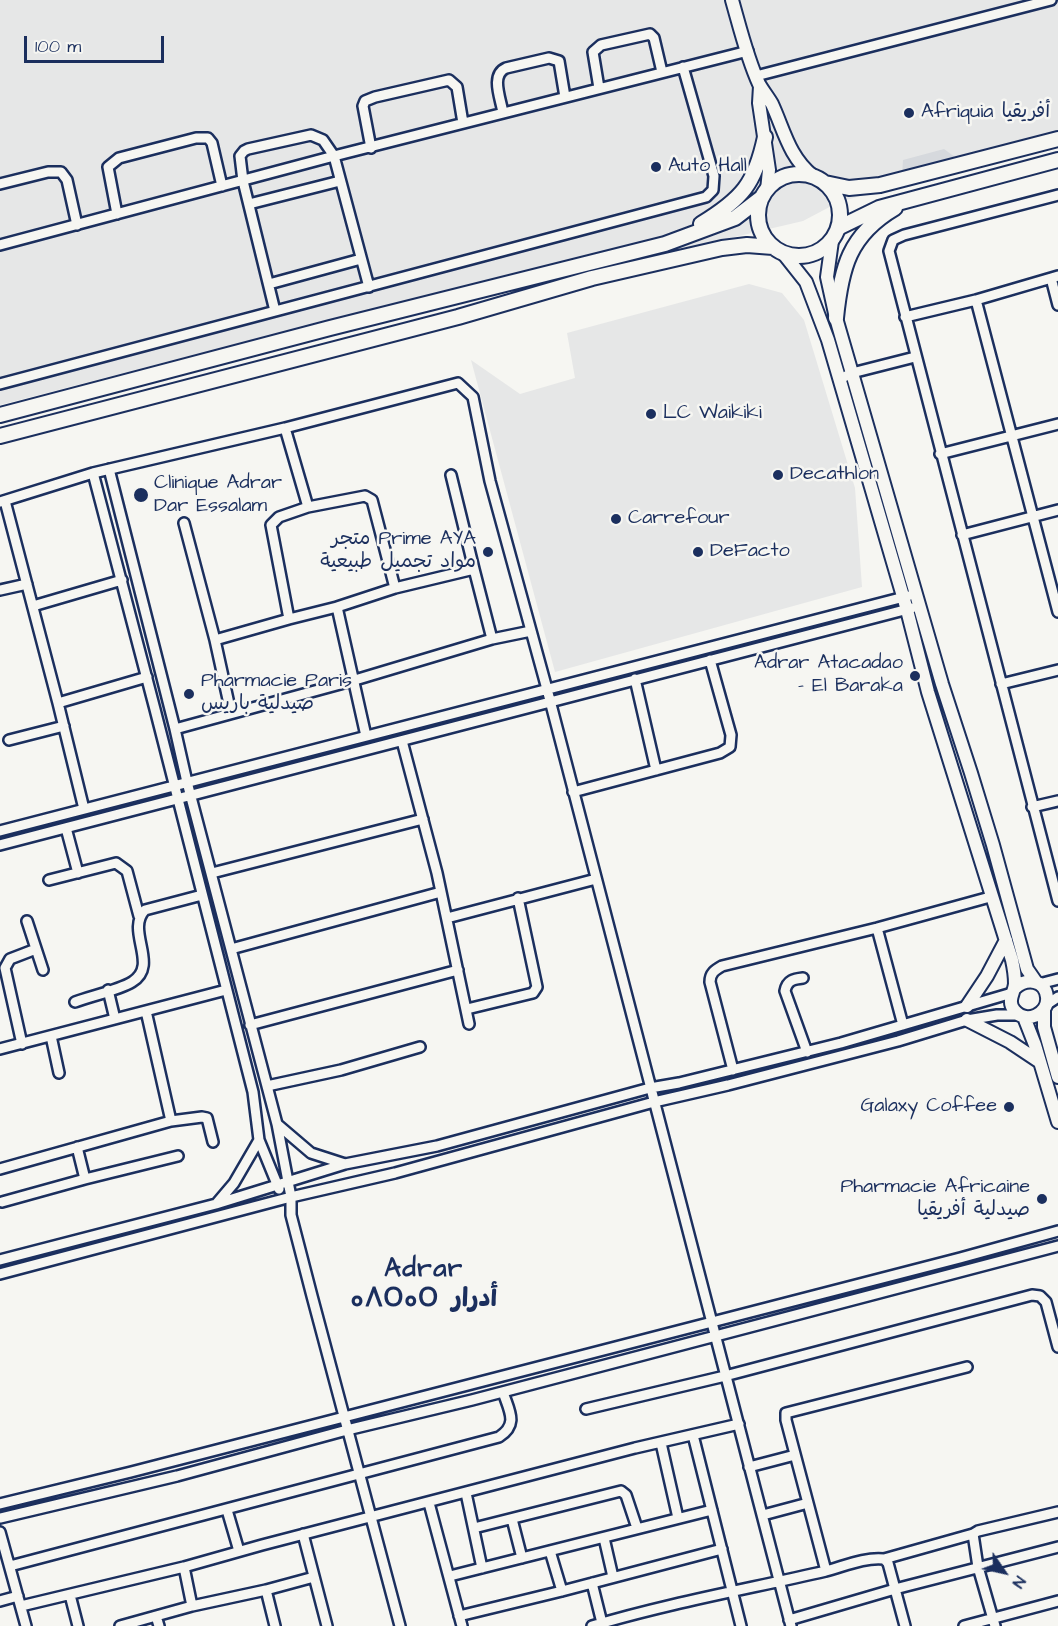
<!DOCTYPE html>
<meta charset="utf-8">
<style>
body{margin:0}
#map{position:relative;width:1058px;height:1626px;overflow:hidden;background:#f6f6f2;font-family:"Architects Daughter",sans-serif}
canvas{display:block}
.north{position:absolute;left:974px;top:1542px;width:60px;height:60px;-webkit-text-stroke:4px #f6f6f2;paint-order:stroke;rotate:124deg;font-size:16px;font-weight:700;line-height:24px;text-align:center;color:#1b2f5e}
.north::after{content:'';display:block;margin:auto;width:21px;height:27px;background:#1b2f5e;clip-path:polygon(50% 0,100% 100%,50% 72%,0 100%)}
.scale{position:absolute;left:24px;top:36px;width:140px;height:27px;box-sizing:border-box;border:3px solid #1b2f5e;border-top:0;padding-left:8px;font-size:18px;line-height:21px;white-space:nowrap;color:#1b2f5e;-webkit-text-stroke:4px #f6f6f2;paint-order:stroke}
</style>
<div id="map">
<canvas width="1058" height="1626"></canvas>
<div class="north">N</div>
<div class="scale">100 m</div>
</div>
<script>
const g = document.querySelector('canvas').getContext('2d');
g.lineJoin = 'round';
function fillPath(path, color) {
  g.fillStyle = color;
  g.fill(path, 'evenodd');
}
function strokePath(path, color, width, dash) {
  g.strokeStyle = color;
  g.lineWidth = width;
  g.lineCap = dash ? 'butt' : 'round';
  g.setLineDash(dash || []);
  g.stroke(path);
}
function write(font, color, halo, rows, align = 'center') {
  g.font = font + ' "Architects Daughter","Playpen Sans Arabic","Noto Sans Tifinagh",sans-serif';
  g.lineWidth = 5;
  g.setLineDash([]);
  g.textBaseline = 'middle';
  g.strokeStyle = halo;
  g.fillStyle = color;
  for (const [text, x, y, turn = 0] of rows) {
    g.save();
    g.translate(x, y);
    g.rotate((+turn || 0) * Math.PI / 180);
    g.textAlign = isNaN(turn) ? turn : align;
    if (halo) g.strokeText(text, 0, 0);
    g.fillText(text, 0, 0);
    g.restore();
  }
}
const built = new Path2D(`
 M0,0H1058V141L839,202L803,221L645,258L197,354L0,405Z
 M749,284L782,293L804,320L855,488L862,587L555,672L471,360L520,394L575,378L567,333Z`);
const green = new Path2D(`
 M944,149L959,160L902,176L903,160Z`);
const minor = new Path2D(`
 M756,76L1051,0
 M599,88L593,52L601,45L650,34L654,38L662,72
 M503,113C501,99 490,75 506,68L549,58L559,61L565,97
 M371,148L363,106L365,101L375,97L449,80L457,87L463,123
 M0,184L48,172H61L67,180L77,225
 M1058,195L904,235L893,240L889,251L1058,901
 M249,204L340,181
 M117,214L108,167L119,158L196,138H208L212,143L222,186
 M0,245L334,156L748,51
 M1051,278L1058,305
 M269,284L361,259
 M976,300L1058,612
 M275,311L243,181L240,156L244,151L248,149L311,135L323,140L334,156L369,287
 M905,317L976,300L1058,276
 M840,379L852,373L915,357
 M0,384L706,197L713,190L714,176L683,67
 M285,428L308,507L279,517L271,525L289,619L337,607L366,736
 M940,454L1058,424
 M109,469L175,729L187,782L277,1124L291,1197V1215L312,1296L400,1626
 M93,473C148,679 200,885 253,1092L259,1140L279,1189
 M451,475L474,569
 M5,501L58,703L84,809
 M0,502L93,473L285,428L458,383L473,397L490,481L547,689L791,1626
 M308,507L365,496L372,500L395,588L337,607
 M184,523L215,640
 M962,535L1058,510
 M395,588L474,569L492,639
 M0,590L27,584
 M33,606L122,580
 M635,679L656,770
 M1001,684L1058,670
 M58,703L147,677
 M231,713L215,640L289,619
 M175,729L355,680L492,639L531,631
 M9,740L64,726
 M402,741L437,873L469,1024
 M573,792L720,753L730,747L731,735L710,660
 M1032,807L1058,801
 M66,828L78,873
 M0,831L908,596
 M0,845L912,608
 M212,873L423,819
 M49,880L116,863L127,871L139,916
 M447,918L596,879
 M27,921L43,970
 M877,928L903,1025
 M231,949L441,892
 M803,978C794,979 787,980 785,991L807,1052
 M1039,984L1058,979
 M108,990L115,1019
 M75,1002C91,996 119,990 132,982C160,965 125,931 145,910L202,895
 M1046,1005L1058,997
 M467,1009L533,993L537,987L518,898
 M146,1011L171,1121
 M250,1025L458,970
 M51,1036L59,1073
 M22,1044L5,968L10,959L36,949
 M0,1049L226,990
 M733,1070L710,982C710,973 715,970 722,966L877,928L990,897
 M267,1086L341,1070L420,1047
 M277,1124L311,1153L345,1164
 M77,1147L85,1179
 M0,1169L171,1121L202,1117L207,1118L213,1142
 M2,1202L85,1179L178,1156
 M217,1203L234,1183L259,1140
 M0,1260L216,1204L345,1164L437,1146L650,1088L679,1083L841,1043L1012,993
 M0,1274L291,1197L395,1173L654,1102L728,1085L898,1041L967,1020L997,1015H1019
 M586,1409L725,1376L1032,1295L1040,1296L1046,1302L1058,1347
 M693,1435L741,1626
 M661,1443L678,1518
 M749,1467L795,1455
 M466,1493L482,1568
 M429,1503L462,1626
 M0,1504L131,1472L960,1258L1058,1231
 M227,1510L239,1551
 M763,1515L808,1503
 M0,1518L177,1476L347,1430L472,1400L1058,1246
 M512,1519L522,1558
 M474,1528L621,1491L626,1495L637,1528
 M0,1532L26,1626
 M303,1534L327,1626
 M604,1538L613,1577
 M550,1551L562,1591
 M884,1559L973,1534
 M10,1566L499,1437C519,1424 509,1411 503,1392
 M184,1567L192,1606
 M826,1571L786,1420V1413L967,1367
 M450,1576L712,1510
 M592,1583L602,1623
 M266,1590L314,1577
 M70,1595L78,1626
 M0,1601L18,1596
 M21,1606L184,1567L262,1545L635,1448L739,1424
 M156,1616L192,1606L266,1590L275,1626
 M459,1616L562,1591L722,1549
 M789,1620L895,1589L1058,1547
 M120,1626L156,1616L159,1626
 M592,1626C669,1603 748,1589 826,1571C845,1566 864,1557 884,1559L888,1563L905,1626
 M964,1626L1058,1601
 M995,1626L978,1567L973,1534L978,1531L1058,1512`);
const major = new Path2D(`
 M732,0C740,28 747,58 759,84C763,91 768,97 772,104C784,130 789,157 813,176
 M760,86L759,103L769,170L767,190
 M832,241L827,277L836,318L942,684L971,773L993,845L1027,969L1036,982
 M783,253L806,282L828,340L907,610L928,692L1012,960C1014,969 1015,975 1015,984C1014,993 1007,1001 1014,1010C1026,1025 1049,1014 1047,997C1045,979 1026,978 1015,988
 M967,1006L987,976L1006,940
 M1044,1010V1027L1058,1077
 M1024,1017L1035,1045L1058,1122
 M967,1020L1010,1042L1040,1062`);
const highway = new Path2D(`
 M758 215a41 41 0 1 1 82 0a41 41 0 1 1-82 0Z
 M825,183L849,188L880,185L1058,139
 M701,224C742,199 755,184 765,137
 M838,228L879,208L1058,160
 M836,318C841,268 849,235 895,208
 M0,415L330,328L665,244L735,218L761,198
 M0,436L458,317L592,278L722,248L747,245L773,247`);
const markers = [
 [909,113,6,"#1b2f5e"],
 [656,167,6,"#1b2f5e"],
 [651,414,6,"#1b2f5e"],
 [778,475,6,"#1b2f5e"],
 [141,495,8,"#1b2f5e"],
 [616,519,6,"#1b2f5e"],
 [488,552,6,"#1b2f5e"],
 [698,552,6,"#1b2f5e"],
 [915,676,6,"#1b2f5e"],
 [189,694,6,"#1b2f5e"],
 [1009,1107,6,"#1b2f5e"],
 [1042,1199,6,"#1b2f5e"]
];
const poiNames = [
 ["Afriquia أفريقيا",921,113],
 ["Auto Hall",668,167],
 ["LC Waikiki",663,414],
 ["Decathlon",790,475],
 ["Clinique Adrar",154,484],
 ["Dar Essalam",154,507],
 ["Carrefour",628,519],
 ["متجر Prime AYA",476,540,"right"],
 ["مواد تجميل طبيعية",476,563,"right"],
 ["DeFacto",710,552],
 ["Adrar Atacadao",903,664,"right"],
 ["- El Baraka",903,687,"right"],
 ["Pharmacie Paris",201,682],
 ["صيدلية باريس",201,705],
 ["Galaxy Coffee",997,1107,"right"],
 ["Pharmacie Africaine",1030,1188,"right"],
 ["صيدلية أفريقيا",1030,1211,"right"]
];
const districtNames = [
 ["Adrar",424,1271],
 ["ⴰⴷⵔⴰⵔ أدرار",424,1301]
];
fillPath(built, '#e6e7e7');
fillPath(green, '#d6d9dd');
strokePath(minor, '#1b2f5e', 14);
strokePath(major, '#1b2f5e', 16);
strokePath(highway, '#1b2f5e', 18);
strokePath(minor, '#f6f6f2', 9);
strokePath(major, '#f6f6f2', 12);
strokePath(highway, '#f6f6f2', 14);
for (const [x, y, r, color] of markers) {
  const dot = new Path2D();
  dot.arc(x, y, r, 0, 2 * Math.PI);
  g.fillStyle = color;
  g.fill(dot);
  strokePath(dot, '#f6f6f2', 2);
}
write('20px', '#1b2f5e', '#f6f6f2', poiNames, 'left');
g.letterSpacing = '1.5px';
write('bold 26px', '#1b2f5e', '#f6f6f2', districtNames);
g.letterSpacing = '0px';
</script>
